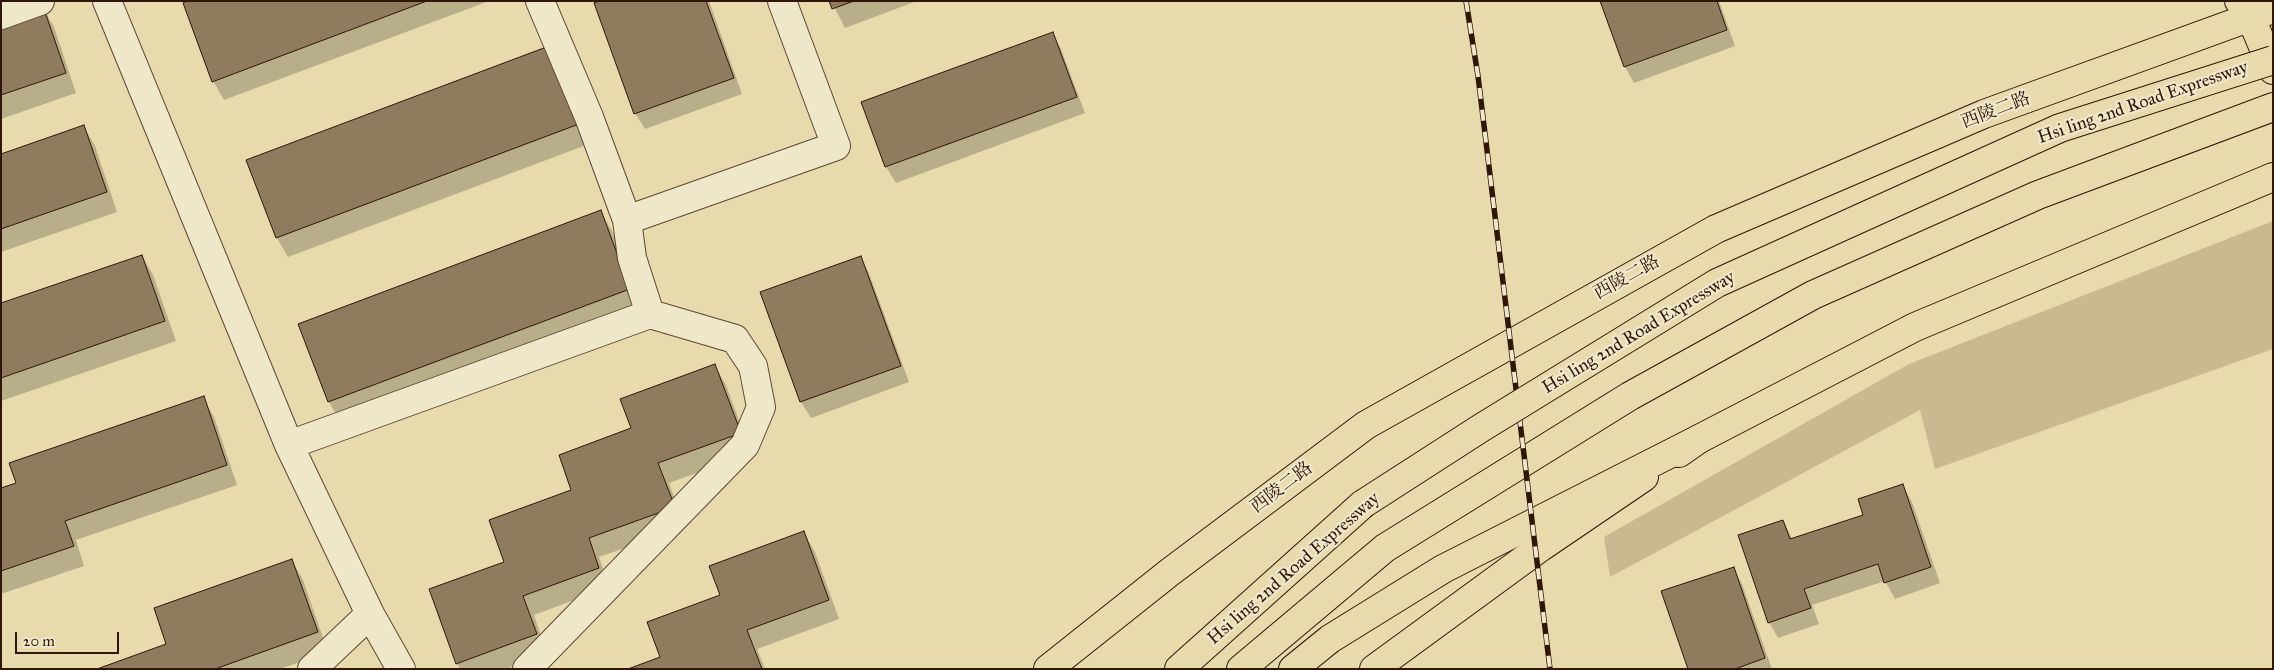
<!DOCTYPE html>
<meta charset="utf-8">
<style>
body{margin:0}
#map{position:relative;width:2274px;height:670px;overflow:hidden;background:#e7daac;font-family:"IM FELL Great Primer",serif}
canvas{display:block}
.frame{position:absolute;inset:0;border:2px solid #301509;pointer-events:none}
.scale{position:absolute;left:15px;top:632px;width:104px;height:22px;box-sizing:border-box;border:2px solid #301509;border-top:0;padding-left:6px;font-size:15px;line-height:18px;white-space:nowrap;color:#301509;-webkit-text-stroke:4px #efe7c9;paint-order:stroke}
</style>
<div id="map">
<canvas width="2274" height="670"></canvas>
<div class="frame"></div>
<div class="scale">20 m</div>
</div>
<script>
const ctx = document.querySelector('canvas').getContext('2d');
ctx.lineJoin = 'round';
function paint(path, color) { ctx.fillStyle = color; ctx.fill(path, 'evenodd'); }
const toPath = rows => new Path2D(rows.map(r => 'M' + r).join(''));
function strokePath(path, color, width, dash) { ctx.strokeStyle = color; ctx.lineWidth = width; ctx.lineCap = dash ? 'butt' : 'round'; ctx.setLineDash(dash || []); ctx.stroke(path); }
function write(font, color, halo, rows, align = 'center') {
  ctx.font = font + ' "IM FELL Great Primer","Noto Serif SC",serif'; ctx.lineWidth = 4.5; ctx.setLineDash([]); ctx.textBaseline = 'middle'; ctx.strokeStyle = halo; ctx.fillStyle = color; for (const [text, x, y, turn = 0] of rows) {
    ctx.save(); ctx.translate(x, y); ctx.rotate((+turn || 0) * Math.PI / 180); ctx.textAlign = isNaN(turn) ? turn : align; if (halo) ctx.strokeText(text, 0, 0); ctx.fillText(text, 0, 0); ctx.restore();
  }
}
const green = toPath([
 [2273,221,2273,349,1935,469,1920,410,1610,577,1604,537,1909,364]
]);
const shadow = toPath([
 [191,1,489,1,224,100,213,81],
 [603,1,709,1,742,94,645,129,635,113],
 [831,1,917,1,845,28],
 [1601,1,1719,1,1735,46,1634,83,1625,67],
 [43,8,54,27,76,93,1,119,1,22],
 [1052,33,1061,49,1085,113,896,183,886,167,863,103],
 [549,47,589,144,288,257,277,238,248,161],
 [84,127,95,146,117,212,1,252,1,155],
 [600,211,612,231,641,308,340,421,329,402,300,324],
 [142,256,153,275,176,341,1,401,1,304],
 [860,257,869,273,909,382,811,418,801,402,762,293],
 [715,366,726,385,751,453,669,483,685,527,599,557,609,587,534,615,547,654,506,669,460,669,457,663,505,562,633,429],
 [203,398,214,417,237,485,76,540,84,566,1,594,1,489,17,484],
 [1903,486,1912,502,1940,583,1895,599,1885,581,1812,605,1819,624,1778,638,1769,622,1783,521,1793,540,1865,515],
 [804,533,815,552,839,619,757,649,765,669,632,669,662,658,721,596],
 [292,561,303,580,328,652,280,669,101,669,168,645],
 [1733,568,1742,584,1772,669,1689,669]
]);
const building = toPath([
 [187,1,427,1,212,82,183,3,187,1],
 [599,1,706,1,734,78,634,114,594,3,599,1],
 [829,1,854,1,832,9,829,1],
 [1600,1,1717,1,1727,30,1624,67,1600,1],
 [43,6,66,73,1,95,1,21,43,6],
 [1053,32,1077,97,885,167,861,102,1053,32],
 [549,46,579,124,276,238,246,160,549,46],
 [84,125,107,192,1,229,1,154,84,125],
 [601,210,630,289,328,402,298,324,601,210],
 [142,255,165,321,1,378,1,303,142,255],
 [861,256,901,366,800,402,760,292,861,256],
 [715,364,741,433,658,463,675,507,589,538,599,568,523,596,537,634,456,664,429,589,504,562,489,520,571,490,559,455,631,428,620,399,715,364],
 [204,396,227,465,65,521,74,546,1,571,1,488,16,483,9,463,204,396],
 [1903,484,1931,567,1884,583,1878,564,1804,589,1811,608,1768,623,1738,535,1783,520,1790,539,1863,515,1858,499,1903,484],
 [804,531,829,600,747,630,762,669,628,669,660,657,647,622,720,595,709,566,804,531],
 [292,559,318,632,215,669,97,669,166,644,154,608,292,559],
 [1734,567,1765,658,1735,669,1688,669,1661,591,1734,567]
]);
const minor = toPath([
 [107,1,289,445,370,614,312,669],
 [540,1,589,117,627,220,836,146,782,1],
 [1,15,40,1],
 [289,445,650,314],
 [370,614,401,669],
 [527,669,745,445,761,407,753,366,735,339,650,314,632,258,627,220]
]);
const major = toPath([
 [2239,1,2251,18,2273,70],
 [1679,453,1699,439,1915,327,2273,177],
 [1048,669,1170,572,1366,425,1716,229,1984,114,2273,9],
 [1374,669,1541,547,1644,477]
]);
const highway = toPath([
 [1179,669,1363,504],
 [1241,669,1385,548,1630,396,1813,295,2038,195,2273,107],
 [1293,669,1330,639,1443,569,1699,439]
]);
const rail = toPath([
 [1466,1,1478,76,1550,669]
]);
const highwayBridge = toPath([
 [1363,504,1481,428,1717,283,2060,128,2273,60]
]);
const streetNames = [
 ["Hsi ling 2nd Road Expressway",2143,103,-19],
 ["西陵二路",1996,111,-21],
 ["西陵二路",1627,278,-29],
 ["Hsi ling 2nd Road Expressway",1639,333,-31],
 ["西陵二路",1282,488,-37],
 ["Hsi ling 2nd Road Expressway",1294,569,-41]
];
paint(green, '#c8b990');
paint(shadow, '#0003');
paint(building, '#8f7b5e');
strokePath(building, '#301509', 1);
strokePath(minor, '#5e4632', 30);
strokePath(major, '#301509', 30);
strokePath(highway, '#301509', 30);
strokePath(minor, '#efe7c9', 28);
strokePath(major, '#e7daac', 28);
strokePath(highway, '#e7daac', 28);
strokePath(rail, '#301509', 5.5);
strokePath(rail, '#efe7c9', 4, [11]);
strokePath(highwayBridge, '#301509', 30, []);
strokePath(highwayBridge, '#e7daac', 28);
write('18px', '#301509', '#efe7c9', streetNames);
</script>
